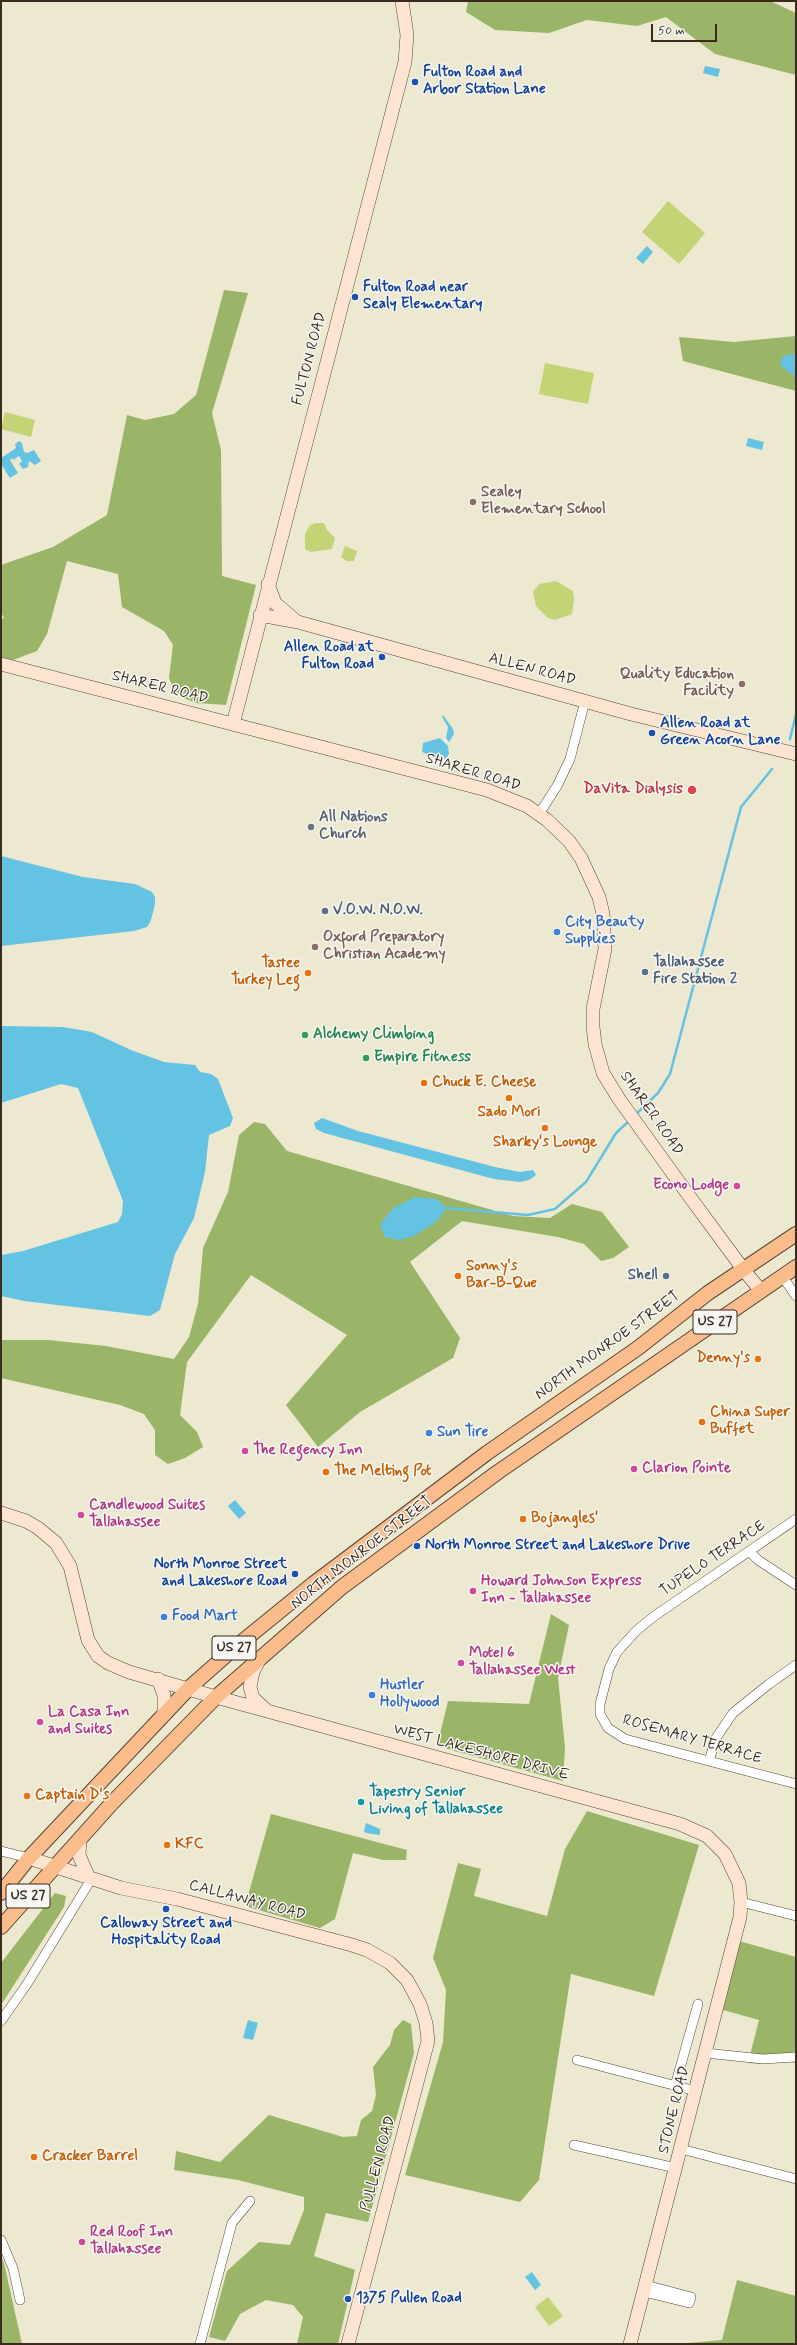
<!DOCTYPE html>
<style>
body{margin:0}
#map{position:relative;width:797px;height:2345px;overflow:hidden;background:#ede8d0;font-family:Mynerve,sans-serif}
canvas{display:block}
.frame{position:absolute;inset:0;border:2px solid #3b2a1e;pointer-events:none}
.scale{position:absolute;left:651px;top:24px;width:66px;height:18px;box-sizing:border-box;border:2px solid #3b2a1e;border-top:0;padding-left:5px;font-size:12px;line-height:14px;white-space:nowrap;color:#3b2a1e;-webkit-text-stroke:3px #f6f6f2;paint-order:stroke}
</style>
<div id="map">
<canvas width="797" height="2345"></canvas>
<div class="frame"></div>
<div class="scale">50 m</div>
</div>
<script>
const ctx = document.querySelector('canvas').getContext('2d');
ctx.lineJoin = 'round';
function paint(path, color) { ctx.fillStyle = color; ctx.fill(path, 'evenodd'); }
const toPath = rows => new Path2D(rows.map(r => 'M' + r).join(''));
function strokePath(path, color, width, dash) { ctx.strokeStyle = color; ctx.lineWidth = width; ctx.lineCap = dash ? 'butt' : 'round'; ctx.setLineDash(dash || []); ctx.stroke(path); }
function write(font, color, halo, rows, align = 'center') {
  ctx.font = font + ' Mynerve,sans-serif'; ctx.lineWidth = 3; ctx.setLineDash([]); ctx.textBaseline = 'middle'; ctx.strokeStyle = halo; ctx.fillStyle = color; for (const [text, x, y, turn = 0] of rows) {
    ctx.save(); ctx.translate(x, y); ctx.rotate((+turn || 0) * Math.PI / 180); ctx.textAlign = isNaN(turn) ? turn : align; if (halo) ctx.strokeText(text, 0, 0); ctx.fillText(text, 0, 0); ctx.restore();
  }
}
const green = toPath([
 [668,201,705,233,679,264,642,232],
 [545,363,594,373,588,404,539,394],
 [5,412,35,420,31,437,1,429],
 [316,523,324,523,327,530,335,538,332,549,311,552,305,549,305,534,310,525],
 [345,546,357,551,354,561,347,561,341,557],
 [556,581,573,591,574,600,572,614,555,620,548,618,536,606,533,592,539,584],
 [548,2297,563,2316,549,2326,535,2307]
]);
const forest = toPath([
 [468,1,770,1,796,13,796,75,715,54,666,17,637,26,587,20,549,33,495,30,466,12],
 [224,290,248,293,212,413,221,450,222,576,256,585,226,705,196,703,176,695,169,678,173,645,164,631,122,607,118,574,67,561,47,634,37,651,13,660,1,657,1,620,4,618,1,612,1,565,53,547,107,515,127,415,145,420,174,414,196,395],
 [796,336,796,391,683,361,679,337,734,342],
 [254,1122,265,1124,287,1151,513,1216,550,1218,572,1204,602,1212,629,1247,613,1258,601,1261,584,1244,558,1237,462,1221,410,1262,460,1338,453,1358,360,1412,318,1447,286,1405,347,1335,251,1275,187,1362,180,1415,197,1432,203,1447,185,1458,168,1464,155,1455,155,1430,144,1414,120,1405,1,1378,1,1340,48,1340,106,1346,174,1359,189,1337,198,1304,203,1248,228,1192,239,1135],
 [551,1614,569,1625,558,1678,565,1747,563,1781,437,1746,448,1701,529,1704],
 [587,1811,699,1845,654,1996,571,1974,539,2180,520,2202,405,2175,443,2042,446,1990,433,1958,458,1863,481,1869,474,1896,547,1916,565,1849],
 [271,1814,407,1850,406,1860,383,1860,353,1853,335,1919,320,1928,245,1906],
 [55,1893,66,1896,64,1907,1,2005,1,1963],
 [739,1941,796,1957,796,2063,783,2060,765,2064,748,2063,759,2020,723,2010],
 [403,2020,411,2024,414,2053,368,2222,326,2213,314,2256,355,2270,338,2344,297,2344,303,2317,293,2305,266,2300,240,2314,225,2341,209,2337,227,2271,259,2242,290,2245,304,2210,304,2197,238,2180,174,2170,176,2151,220,2162,269,2115,343,2137,357,2136,361,2120,372,2111,376,2095,373,2067,390,2045,394,2030],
 [1,2256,4,2263,22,2344,1,2344],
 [737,2280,796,2296,796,2344,677,2344,722,2340]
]);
const water = toPath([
 [705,66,720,69,718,77,703,73],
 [647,246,653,252,643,264,636,258],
 [796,354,796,377,780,365,783,356],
 [748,438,764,442,762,450,746,446],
 [19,441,22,443,24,452,27,453,34,450,41,461,35,465,29,461,28,467,23,469,19,464,22,461,19,456,13,460,12,458,10,460,18,473,10,478,1,464,1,458,16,448,15,444],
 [443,715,453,729,454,734,449,742,446,738,448,727,442,717],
 [440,738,448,746,449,754,446,758,443,759,422,752,423,743],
 [1,856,83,877,135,884,152,892,155,897,155,904,151,920,147,927,134,931,1,946],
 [1,1026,63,1027,92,1032,131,1050,164,1062,195,1065,200,1072,211,1074,218,1079,233,1118,230,1126,209,1135,205,1172,194,1218,175,1254,160,1310,150,1316,24,1301,1,1296,1,1255,23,1251,118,1222,122,1214,123,1201,78,1088,61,1084,1,1103],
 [322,1118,358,1131,495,1167,520,1172,533,1170,536,1175,529,1180,520,1182,494,1179,324,1133,316,1129,314,1123],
 [415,1197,437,1199,446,1208,437,1221,414,1236,399,1240,385,1237,380,1225,392,1209],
 [235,1500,246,1513,239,1519,228,1506],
 [366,1823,380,1829,380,1835,366,1833,364,1831],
 [248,2020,258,2023,253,2040,243,2038],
 [532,2272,541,2285,535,2290,525,2277]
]);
const stream = toPath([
 [790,739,796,714],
 [635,1115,658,1093,670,1074,741,807,772,769],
 [446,1208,528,1215,555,1209,586,1182,616,1133,630,1120]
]);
const street = toPath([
 [539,814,557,786,570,759,585,701],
 [782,1276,796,1296],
 [796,1519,653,1617,636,1631,617,1652,609,1669,600,1704,600,1714,608,1728,625,1739,796,1784],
 [749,1551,758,1560,796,1585],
 [709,1761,716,1738,733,1713,769,1684,796,1665],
 [1,1851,29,1858],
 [741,1902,796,1916],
 [1,2021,27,1984,92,1878],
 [705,2053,763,2059,796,2057],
 [577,2060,696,2091],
 [675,2086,698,2004],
 [574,2145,676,2168],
 [681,2149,796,2179],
 [1,2240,13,2268,20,2300],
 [644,2292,689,2303,691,2297,646,2285],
 [200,2344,232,2223,250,2201]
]);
const secondary = toPath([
 [268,584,275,603,296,621],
 [260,615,298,622,631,714,796,754],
 [1,664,487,790,527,806,547,820,569,841,581,858,599,897,603,914,605,949,593,1009,593,1027,595,1044,603,1073,619,1099,684,1189,743,1269,761,1291],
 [233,724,405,62,407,35,402,1],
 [1,1513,26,1521,38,1528,56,1543,70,1566,88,1640,98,1656,108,1663,129,1672,216,1697,680,1824,707,1836,725,1854,739,1883,741,1902,740,1917,630,2344],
 [259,1660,253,1672,250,1687,253,1698,265,1709],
 [158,1679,164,1695,164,1715],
 [80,1839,79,1855,88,1876],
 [29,1858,121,1888,177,1899,352,1945,367,1950,390,1963,407,1980,420,2004,426,2023,428,2041,348,2344]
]);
const primary = toPath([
 [1,1893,29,1858,189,1688,232,1650,313,1584,487,1453,638,1348,708,1293,796,1234],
 [1,1927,112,1803,216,1697,342,1587,498,1472,796,1267]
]);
const markers = [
 [415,82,4,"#1a4fb4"],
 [355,297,4,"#1a4fb4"],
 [473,502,4,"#8d6e63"],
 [382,657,4,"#1a4fb4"],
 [742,684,4,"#8d6e63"],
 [652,733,4,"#1a4fb4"],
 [692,790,5,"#e0444e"],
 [311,827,4,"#6b7280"],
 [325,911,4,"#5c6f8a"],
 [557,932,4,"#3f7fe0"],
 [315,947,4,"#8d6e63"],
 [645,972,4,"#5c6f8a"],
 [308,973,4,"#e8710a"],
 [305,1035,4,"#2e9e5b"],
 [366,1058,4,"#2e9e5b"],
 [424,1083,4,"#e8710a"],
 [509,1098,4,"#e8710a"],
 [545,1128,4,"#e8710a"],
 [737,1186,4,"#d1479c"],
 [458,1276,4,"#e8710a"],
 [666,1276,4,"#5c6f8a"],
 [758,1359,4,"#e8710a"],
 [702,1422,4,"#e8710a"],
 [429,1433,4,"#3f7fe0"],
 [245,1451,4,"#d1479c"],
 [634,1469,4,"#d1479c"],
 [326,1472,4,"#e8710a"],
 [81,1515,4,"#d1479c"],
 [523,1519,4,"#e8710a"],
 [417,1546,4,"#1a4fb4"],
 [295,1574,4,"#1a4fb4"],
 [473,1591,4,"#d1479c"],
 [164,1617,4,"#3f7fe0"],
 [461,1663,4,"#d1479c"],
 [372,1695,4,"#3f7fe0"],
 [40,1722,4,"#d1479c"],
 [27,1796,4,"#e8710a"],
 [361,1802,4,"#0f9aa8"],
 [167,1845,4,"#e8710a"],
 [166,1909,4,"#1a4fb4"],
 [34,2157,4,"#e8710a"],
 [82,2242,4,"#d1479c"],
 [348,2299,4,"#1a4fb4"]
];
const shields = [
 [715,1322,44],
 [234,1648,44],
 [28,1896,44]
];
const shieldNames = [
 ["US 27",715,1322],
 ["US 27",234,1648],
 ["US 27",28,1896]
];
const transitNames = [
 ["Fulton Road and",423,73],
 ["Arbor Station Lane",423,90],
 ["Fulton Road near",363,288],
 ["Sealy Elementary",363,305],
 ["Allen Road at",374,648,"right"],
 ["Fulton Road",374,665,"right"],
 ["Allen Road at",660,724],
 ["Green Acorn Lane",660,741],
 ["North Monroe Street and Lakeshore Drive",425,1546],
 ["North Monroe Street",287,1565,"right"],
 ["and Lakeshore Road",287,1582,"right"],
 ["Calloway Street and",166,1924,"center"],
 ["Hospitality Road",166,1941,"center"],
 ["1375 Pullen Road",356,2299]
];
const streetNames = [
 ["FULTON ROAD",310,359,-75],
 ["ALLEN ROAD",532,670,15],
 ["SHARER ROAD",160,688,14],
 ["SHARER ROAD",473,773,17],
 ["SHARER ROAD",651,1114,55],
 ["NORTH MONROE STREET",608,1346,-36],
 ["NORTH MONROE STREET",362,1553,-38],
 ["TUPELO TERRACE",713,1559,-34],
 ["ROSEMARY TERRACE",692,1740,16],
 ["WEST LAKESHORE DRIVE",481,1753,15],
 ["CALLAWAY ROAD",247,1901,15],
 ["STONE ROAD",675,2110,-76],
 ["PULLEN ROAD",379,2164,-75]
];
const educationNames = [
 ["Sealey",481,493],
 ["Elementary School",481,510],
 ["Quality Education",734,675,"right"],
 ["Facility",734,692,"right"],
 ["Oxford Preparatory",323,938],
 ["Christian Academy",323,955]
];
const healthNames = [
 ["DaVita Dialysis",683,790]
];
const worshipNames = [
 ["All Nations",319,818],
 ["Church",319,835]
];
const serviceNames = [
 ["V.O.W. N.O.W.",333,911],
 ["Tallahassee",653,963],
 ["Fire Station 2",653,980],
 ["Shell",658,1276,"right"]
];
const shopNames = [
 ["City Beauty",565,923],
 ["Supplies",565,940],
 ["Sun Tire",437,1433],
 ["Food Mart",172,1617],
 ["Hustler",380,1686],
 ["Hollywood",380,1703]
];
const foodNames = [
 ["Tastee",300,964,"right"],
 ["Turkey Leg",300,981,"right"],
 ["Chuck E. Cheese",432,1083],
 ["Sado Mori",509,1113,"center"],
 ["Sharky's Lounge",545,1143,"center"],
 ["Sonny's",466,1267],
 ["Bar-B-Que",466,1284],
 ["Denny's",750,1359,"right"],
 ["China Super",710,1413],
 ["Buffet",710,1430],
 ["The Melting Pot",334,1472],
 ["Bojangles'",531,1519],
 ["Captain D's",35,1796],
 ["KFC",175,1845],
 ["Cracker Barrel",42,2157]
];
const leisureNames = [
 ["Alchemy Climbing",313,1035],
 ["Empire Fitness",374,1058]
];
const hotelNames = [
 ["Econo Lodge",729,1186,"right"],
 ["The Regency Inn",253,1451],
 ["Clarion Pointe",642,1469],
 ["Candlewood Suites",89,1506],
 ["Tallahassee",89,1523],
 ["Howard Johnson Express",481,1582],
 ["Inn - Tallahassee",481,1599],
 ["Motel 6",469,1654],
 ["Tallahassee West",469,1671],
 ["La Casa Inn",48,1713],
 ["and Suites",48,1730],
 ["Red Roof Inn",90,2233],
 ["Tallahassee",90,2250]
];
const cultureNames = [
 ["Tapestry Senior",369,1793],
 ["Living of Tallahassee",369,1810]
];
paint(green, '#c3d376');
paint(forest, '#9ab567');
paint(water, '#64c2e3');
strokePath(stream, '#64c2e3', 2.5);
strokePath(street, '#564639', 10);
strokePath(secondary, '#564639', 14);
strokePath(primary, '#564639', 16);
strokePath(street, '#fff', 9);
strokePath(secondary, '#fde4d0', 13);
strokePath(primary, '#f9bc8a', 14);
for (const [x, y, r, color] of markers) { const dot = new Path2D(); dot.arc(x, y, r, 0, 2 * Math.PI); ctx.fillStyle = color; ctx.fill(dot); strokePath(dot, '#f6f6f2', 1.5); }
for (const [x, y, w] of shields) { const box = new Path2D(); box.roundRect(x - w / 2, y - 12, w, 24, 3); ctx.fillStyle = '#f6f6f2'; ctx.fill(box); strokePath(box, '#3b2a1e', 1); }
write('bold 14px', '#3b2a1e', null, shieldNames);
write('bold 15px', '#164399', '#f6f6f2', transitNames, 'left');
write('15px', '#3b2a1e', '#f6f6f2', streetNames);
write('bold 15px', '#785e54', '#f6f6f2', educationNames, 'left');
write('bold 15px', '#be3a42', '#f6f6f2', healthNames, 'right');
write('bold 15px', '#5b616d', '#f6f6f2', worshipNames, 'left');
write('bold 15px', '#4e5e75', '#f6f6f2', serviceNames, 'left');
write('bold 15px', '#366cbe', '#f6f6f2', shopNames, 'left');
write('bold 15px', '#c56008', '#f6f6f2', foodNames, 'left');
write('bold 15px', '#27864d', '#f6f6f2', leisureNames, 'left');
write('bold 15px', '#b23c85', '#f6f6f2', hotelNames, 'left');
write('bold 15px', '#0d838f', '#f6f6f2', cultureNames, 'left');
</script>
